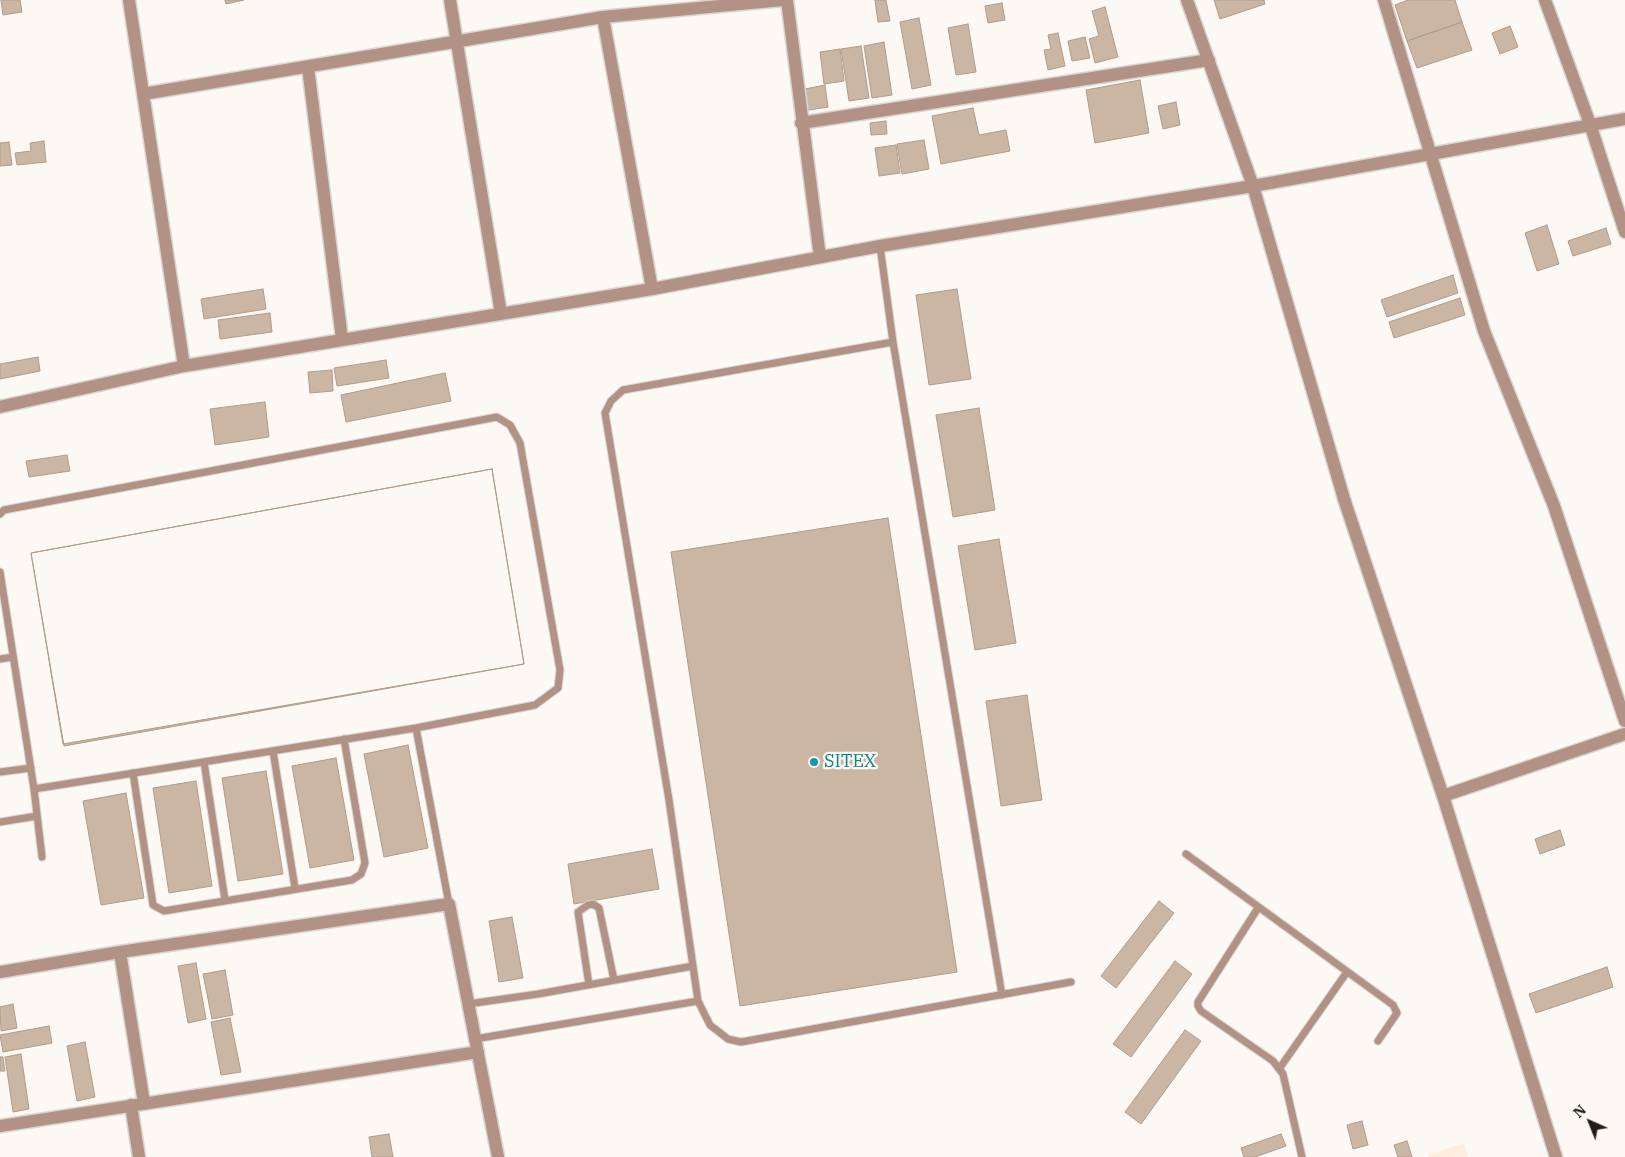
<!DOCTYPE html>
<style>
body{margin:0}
#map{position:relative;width:1625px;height:1157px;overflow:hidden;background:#fcf8f4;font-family:"IBM Plex Serif",serif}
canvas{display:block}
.north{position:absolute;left:1565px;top:1097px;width:50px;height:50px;-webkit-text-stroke:4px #fcf8f4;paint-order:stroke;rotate:316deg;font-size:14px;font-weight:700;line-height:20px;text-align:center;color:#241d16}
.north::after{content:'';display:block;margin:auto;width:18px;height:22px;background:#241d16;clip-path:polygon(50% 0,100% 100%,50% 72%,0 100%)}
</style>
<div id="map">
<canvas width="1625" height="1157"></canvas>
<div class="north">N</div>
</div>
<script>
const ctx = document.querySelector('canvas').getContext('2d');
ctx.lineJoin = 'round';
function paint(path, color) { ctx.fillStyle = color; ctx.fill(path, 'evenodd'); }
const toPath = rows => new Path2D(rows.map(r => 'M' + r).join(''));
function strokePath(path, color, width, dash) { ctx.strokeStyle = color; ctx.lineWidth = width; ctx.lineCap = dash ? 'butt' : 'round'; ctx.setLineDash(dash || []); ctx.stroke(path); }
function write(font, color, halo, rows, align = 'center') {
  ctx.font = font + ' "IBM Plex Serif",serif'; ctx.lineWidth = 4.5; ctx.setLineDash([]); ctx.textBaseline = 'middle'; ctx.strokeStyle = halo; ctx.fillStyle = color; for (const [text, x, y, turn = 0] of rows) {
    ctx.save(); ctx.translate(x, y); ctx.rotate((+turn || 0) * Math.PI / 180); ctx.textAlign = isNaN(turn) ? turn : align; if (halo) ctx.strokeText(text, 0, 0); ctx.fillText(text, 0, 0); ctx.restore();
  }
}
const built = toPath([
 [1464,1143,1468,1157,1428,1157,1428,1155]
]);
const building = toPath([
 [1,0,20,0,22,12,3,15,1,0],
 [225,0,244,0,226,4,225,0],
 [875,0,886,0,890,21,878,22,875,0],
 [1214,0,1264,0,1265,4,1220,19,1214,0],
 [1408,0,1455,0,1462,22,1407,41,1395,5,1408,0],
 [1002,3,1005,20,988,23,985,6,1002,3],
 [1105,7,1118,57,1095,63,1089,39,1099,36,1092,11,1105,7],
 [919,18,931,85,912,89,900,22,919,18],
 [1462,22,1472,50,1417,68,1407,41,1462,22],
 [968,24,976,72,956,75,948,28,968,24],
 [1510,26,1518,47,1500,54,1492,33,1510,26],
 [1058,33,1065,66,1048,70,1044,50,1051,49,1048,35,1058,33],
 [1085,37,1090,58,1072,61,1068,41,1085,37],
 [884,42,892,95,872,98,864,46,884,42],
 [861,46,869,98,849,101,841,49,861,46],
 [840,49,844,81,824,84,820,52,840,49],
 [1140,80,1149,133,1095,143,1086,90,1140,80],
 [825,85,828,107,803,111,800,90,825,85],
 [1176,102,1180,125,1163,129,1158,106,1176,102],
 [973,108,979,135,1006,130,1010,151,941,164,932,116,973,108],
 [886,121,887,134,871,135,870,123,886,121],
 [924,140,929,169,902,174,897,144,924,140],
 [44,141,46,162,17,165,15,153,31,151,30,143,44,141],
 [9,142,12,165,0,166,0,143,9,142],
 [896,145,900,173,879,176,875,148,896,145],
 [1547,225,1559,264,1537,271,1525,233,1547,225],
 [1606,228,1611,244,1573,256,1568,241,1606,228],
 [1453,275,1458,293,1387,317,1381,300,1453,275],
 [263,289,266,309,204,319,201,299,263,289],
 [957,289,971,379,929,385,916,295,957,289],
 [1460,298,1465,315,1394,338,1389,322,1460,298],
 [270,313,272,332,220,339,218,320,270,313],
 [38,357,40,371,0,379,0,364,38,357],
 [386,360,389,378,337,386,334,368,386,360],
 [332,370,333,391,310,393,308,372,332,370],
 [445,373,451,401,346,422,341,395,445,373],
 [265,402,269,437,215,445,210,409,265,402],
 [979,408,995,510,953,517,936,415,979,408],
 [67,455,70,471,29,477,26,461,67,455],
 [492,469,524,664,64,746,31,553,492,469],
 [492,469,524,664,63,744,31,553,492,469],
 [888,518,957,972,740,1006,671,552,888,518],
 [999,539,1016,643,975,650,958,546,999,539],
 [1027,695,1042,800,1001,806,986,701,1027,695],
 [408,745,428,848,384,857,364,754,408,745],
 [336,758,354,860,310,868,292,766,336,758],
 [266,771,283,874,238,881,222,778,266,771],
 [196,781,212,886,169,893,153,788,196,781],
 [126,793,144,898,101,905,83,801,126,793],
 [1560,830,1565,845,1540,854,1535,839,1560,830],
 [652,849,659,889,574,904,568,864,652,849],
 [1159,901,1174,913,1116,988,1101,976,1159,901],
 [512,917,523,978,499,982,489,921,512,917],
 [1175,961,1192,974,1131,1057,1113,1044,1175,961],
 [196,963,206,1019,188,1023,178,966,196,963],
 [1607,967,1613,987,1536,1013,1529,994,1607,967],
 [225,970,233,1015,212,1019,203,974,225,970],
 [13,1004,17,1028,1,1031,0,1007,13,1004],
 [230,1018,241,1072,221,1075,211,1022,230,1018],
 [49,1026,52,1043,3,1052,0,1035,49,1026],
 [1185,1030,1201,1041,1141,1124,1125,1112,1185,1030],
 [85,1042,95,1097,77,1101,67,1046,85,1042],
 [21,1054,29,1109,13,1112,5,1057,21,1054],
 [0,1057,3,1057,5,1071,0,1071,0,1057],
 [1362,1121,1368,1145,1353,1149,1347,1125,1362,1121],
 [389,1134,393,1157,372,1157,369,1137,389,1134],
 [1281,1134,1286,1146,1255,1157,1244,1157,1241,1148,1281,1134],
 [1407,1141,1412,1157,1398,1157,1394,1145,1407,1141]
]);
const lane = toPath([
 [880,246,893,342,1002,995],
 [893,342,623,390,611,401,605,413,669,800,698,1001,710,1025,728,1039,741,1042,1071,982],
 [0,514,4,510,497,417,510,425,520,443,560,670,558,688,535,705,416,728,34,789],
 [0,572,34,789,42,857],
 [0,659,13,657],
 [416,728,449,904],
 [273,751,295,888],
 [204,762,225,900],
 [0,772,31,768],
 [133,773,153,905,164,911,352,880,361,874,365,863,344,739],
 [0,822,37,816],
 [1186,854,1393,1005,1397,1013,1378,1041],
 [1258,908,1198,1002,1198,1006,1201,1011,1273,1061,1283,1074,1302,1157],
 [589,985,578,912,588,905,593,904,599,908,614,980],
 [468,1004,538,994,693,966],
 [475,1039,698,1001],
 [1279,1069,1347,972]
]);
const street = toPath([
 [129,0,184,366],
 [450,0,501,314],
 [787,0,820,257],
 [1187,0,1253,186,1344,499,1443,796,1556,1157],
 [1384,0,1484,331,1554,506,1625,721],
 [1545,0,1590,124,1625,232],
 [603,17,652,289],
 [308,67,342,339],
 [143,94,603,17,783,0],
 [801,123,1209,60],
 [0,407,184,366,652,289,880,246,1253,186,1625,119],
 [1443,796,1625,734],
 [120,952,144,1103],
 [0,972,120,952,449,904,498,1157],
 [131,1105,139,1157],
 [0,1126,478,1052]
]);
const markers = [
 [814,762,5,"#0f9aa8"]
];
const cultureNames = [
 ["SITEX",824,762]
];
paint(built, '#ffeedf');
paint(building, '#cab6a3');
strokePath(building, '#b09c8a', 1);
strokePath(lane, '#d9d5d0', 9);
strokePath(street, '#d9d5d0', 15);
strokePath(lane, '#b39286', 7);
strokePath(street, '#b39286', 12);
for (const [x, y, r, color] of markers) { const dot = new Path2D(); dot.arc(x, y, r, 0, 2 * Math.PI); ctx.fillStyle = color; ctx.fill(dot); strokePath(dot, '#fcf8f4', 2); }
write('18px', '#0d838f', '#fcf8f4', cultureNames, 'left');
</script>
